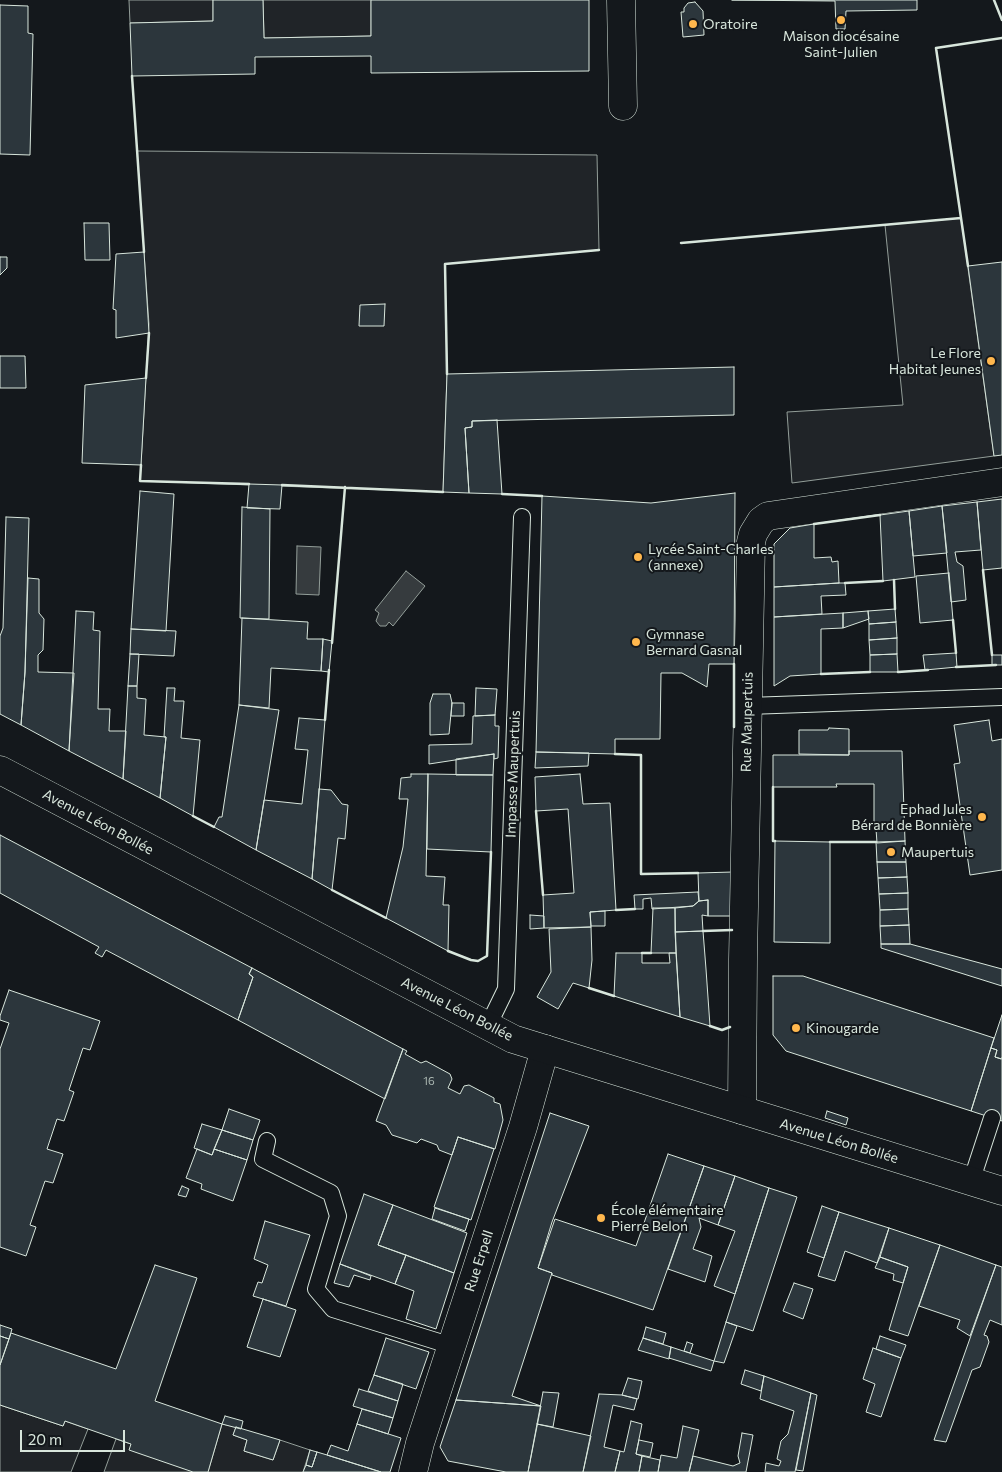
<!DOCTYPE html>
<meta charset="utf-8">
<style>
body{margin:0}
#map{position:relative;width:1002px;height:1472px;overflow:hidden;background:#14181c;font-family:Commissioner,sans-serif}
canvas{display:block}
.scale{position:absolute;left:20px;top:1430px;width:105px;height:22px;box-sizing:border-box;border:2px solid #d8e6dc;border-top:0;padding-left:6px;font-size:15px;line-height:18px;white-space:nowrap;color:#d8e6dc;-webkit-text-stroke:4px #14181c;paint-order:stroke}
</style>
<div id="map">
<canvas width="1002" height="1472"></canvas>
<div class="scale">20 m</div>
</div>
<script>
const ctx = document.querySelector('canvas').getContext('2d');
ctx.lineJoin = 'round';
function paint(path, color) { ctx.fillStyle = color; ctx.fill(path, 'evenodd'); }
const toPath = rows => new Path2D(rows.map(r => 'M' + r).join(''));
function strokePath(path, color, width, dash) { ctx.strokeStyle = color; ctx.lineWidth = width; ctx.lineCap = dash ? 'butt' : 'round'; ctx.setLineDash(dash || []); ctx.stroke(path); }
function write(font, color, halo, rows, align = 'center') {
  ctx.font = font + ' Commissioner,sans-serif'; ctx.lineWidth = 4; ctx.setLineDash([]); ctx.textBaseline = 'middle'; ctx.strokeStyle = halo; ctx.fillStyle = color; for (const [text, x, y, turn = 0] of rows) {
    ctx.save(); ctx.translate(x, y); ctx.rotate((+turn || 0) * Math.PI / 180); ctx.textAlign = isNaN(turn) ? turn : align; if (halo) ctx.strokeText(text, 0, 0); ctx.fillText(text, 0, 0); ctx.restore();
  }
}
const green = toPath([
 [129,0,213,0,213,21,130,23,129,0],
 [263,0,371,0,371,36,264,38,263,0],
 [137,151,597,155,599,250,445,264,447,374,443,492,140,481,149,324,137,151],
 [961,218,994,456,792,483,787,412,903,405,885,225,961,218],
 [0,1405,63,1426,65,1421,88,1429,71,1472,0,1472,0,1405],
 [222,1424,236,1427,233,1435,247,1440,244,1451,273,1460,280,1440,310,1450,303,1472,208,1472,222,1424],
 [116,1439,131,1444,193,1472,104,1472,116,1439]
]);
const water = toPath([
 [297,546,321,547,319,595,296,594,297,546],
 [406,571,425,586,393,626,389,622,386,626,380,626,376,621,379,613,375,610,406,571]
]);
const building = toPath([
 [213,0,263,0,264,38,371,36,371,0,589,0,589,71,371,73,371,56,255,57,255,74,132,76,130,23,213,21,213,0],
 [732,0,917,0,917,10,846,11,845,29,836,29,835,1,732,0],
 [695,2,703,11,704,35,683,37,681,12,684,12,684,8,688,3,695,2],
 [0,5,28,6,28,33,33,34,30,155,0,154,0,5],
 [84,223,109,223,110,260,85,260,84,223],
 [144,252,149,333,116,338,116,310,113,309,116,254,144,252],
 [0,257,7,257,7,268,0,275,0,257],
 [1002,262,1002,455,994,456,968,266,1002,262],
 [385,304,384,326,359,326,360,305,385,304],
 [0,356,25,356,26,388,0,388,0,356],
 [734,367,734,415,472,421,472,427,465,428,469,493,443,492,447,374,734,367],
 [146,378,141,465,82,463,85,385,146,378],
 [497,420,502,494,469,493,465,428,472,427,472,421,497,420],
 [249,484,282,485,280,509,247,508,249,484],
 [140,491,174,494,166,631,131,629,140,491],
 [735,493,734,664,709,664,707,687,682,673,661,673,660,739,615,739,615,754,536,752,542,496,651,503,735,493],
 [1002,499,1002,568,983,570,977,502,1002,499],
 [977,502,981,550,955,552,957,562,963,566,966,600,951,602,942,506,977,502],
 [942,506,947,553,913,556,909,511,942,506],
 [242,507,270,509,269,619,240,618,242,507],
 [909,511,915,577,883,581,880,515,909,511],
 [6,517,29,518,25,672,21,725,0,714,0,636,3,628,6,517],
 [814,524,814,558,831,557,832,562,838,561,839,583,774,587,774,544,790,528,814,524],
 [949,573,953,620,920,623,916,576,949,573],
 [28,578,39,579,39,613,44,619,43,650,38,655,38,672,74,673,69,751,21,725,25,672,28,578],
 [839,583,845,583,846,595,821,596,822,614,774,617,774,587,839,583],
 [895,609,896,622,869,624,868,611,895,609],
 [76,611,94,612,93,630,100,631,98,709,110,709,109,731,126,731,123,779,69,751,76,611],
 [868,611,869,619,843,628,843,613,868,611],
 [843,613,843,628,821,629,821,674,790,676,774,686,774,617,843,613],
 [242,618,308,622,307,639,323,639,321,671,271,668,269,708,239,705,242,618],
 [896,622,897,638,869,640,869,624,896,622],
 [131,629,176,631,174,656,130,654,131,629],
 [897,638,897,654,870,655,869,640,897,638],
 [323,639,332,641,329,672,321,671,323,639],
 [956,653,957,667,925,670,923,655,956,653],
 [130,654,139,654,137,686,128,686,130,654],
 [897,654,898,672,870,672,870,655,897,654],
 [992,655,1002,655,1002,665,992,665,992,655],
 [128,686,137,686,137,698,146,699,144,735,166,737,160,798,123,779,128,686],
 [167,688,175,688,174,701,184,701,181,738,200,740,193,816,160,798,166,737,164,737,167,688],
 [476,688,497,689,495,715,475,716,476,688],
 [433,694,450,694,452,703,449,734,430,735,430,703,433,694],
 [452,703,464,703,464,716,451,716,452,703],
 [239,705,279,710,256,850,214,827,219,817,222,817,239,705],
 [495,715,495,726,499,726,498,758,494,759,494,754,429,764,429,745,472,744,473,716,495,715],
 [299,718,325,720,312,879,256,850,264,800,302,804,308,750,295,749,299,718],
 [989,720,992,741,1002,739,1002,870,970,875,954,764,960,763,954,725,989,720],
 [829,728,849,729,849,755,799,754,799,730,828,730,829,728],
 [849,751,902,751,905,841,877,843,876,829,874,829,874,784,836,784,837,787,773,787,773,755,849,755,849,751],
 [536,752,589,753,588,766,535,768,536,752],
 [494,754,493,775,456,775,456,759,494,754],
 [411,774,428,774,426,876,445,877,443,905,449,905,448,951,386,918,403,847,408,799,399,799,401,778,411,777,411,774],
 [428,774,493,775,491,852,427,849,428,774],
 [580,774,583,804,610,803,616,910,590,912,591,927,544,928,543,895,574,893,568,809,536,811,535,777,580,774],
 [319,789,331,790,342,804,348,805,345,839,338,838,332,890,312,879,319,789],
 [0,835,252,968,249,974,253,977,238,1020,106,950,102,957,95,953,99,947,0,893,0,835],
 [775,841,830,842,830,943,774,942,775,841],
 [905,841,906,862,877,862,876,842,905,841],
 [877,862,906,862,907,877,878,878,877,862],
 [733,872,732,916,708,916,708,900,699,901,698,873,733,872],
 [907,877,908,893,879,894,878,878,907,877],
 [698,892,699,901,693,906,652,909,651,898,643,899,643,909,635,909,634,895,698,892],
 [908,893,908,909,880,910,879,894,908,893],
 [708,900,708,916,702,915,703,931,675,932,675,908,693,906,699,901,708,900],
 [653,908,675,908,676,953,651,953,653,908],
 [908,909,909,925,880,926,880,910,908,909],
 [605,911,605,926,591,926,590,912,605,911],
 [530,915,544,916,544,928,530,929,530,915],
 [909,925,910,944,881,944,880,926,909,925],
 [591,927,592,960,589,988,573,983,558,1009,537,997,551,972,549,929,591,927],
 [703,931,706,969,710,1026,680,1017,675,932,703,931],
 [881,944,910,944,1002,969,1002,986,881,948,881,944],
 [616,953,642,953,642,963,670,963,669,953,676,953,680,1017,614,996,616,953],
 [252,968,403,1049,385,1099,238,1020,253,977,249,974,252,968],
 [773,976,803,976,994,1038,971,1111,786,1051,773,1035,773,976],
 [9,990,100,1021,90,1050,83,1048,69,1090,74,1092,64,1121,57,1119,47,1149,63,1154,53,1183,45,1181,30,1225,36,1227,26,1256,0,1247,0,1049,9,1023,0,1020,0,1016,9,990],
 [1002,1015,1002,1057,1001,1059,995,1057,997,1050,991,1048,1002,1015],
 [991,1048,997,1050,995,1057,1002,1059,1002,1121,971,1111,991,1048],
 [403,1049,407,1051,405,1054,421,1063,426,1061,450,1074,452,1079,448,1088,460,1094,464,1086,469,1085,494,1098,494,1102,500,1104,503,1120,495,1149,458,1137,452,1155,439,1150,437,1145,421,1139,417,1143,392,1135,386,1125,376,1121,403,1049],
 [229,1109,260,1120,253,1140,222,1130,229,1109],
 [827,1111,848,1118,846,1125,825,1118,827,1111],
 [550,1113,589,1126,552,1222,538,1268,552,1273,512,1396,541,1406,456,1400,550,1113],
 [202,1124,222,1130,212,1155,194,1148,202,1124],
 [222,1130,253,1140,247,1160,214,1149,222,1130],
 [458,1137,494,1149,471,1220,434,1207,458,1137],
 [197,1149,212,1155,214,1149,247,1160,233,1201,201,1189,202,1184,186,1178,197,1149],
 [668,1154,704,1166,653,1310,552,1275,552,1273,538,1268,555,1219,636,1246,668,1154],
 [704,1166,735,1176,718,1225,699,1218,701,1227,693,1249,712,1256,705,1282,668,1269,704,1166],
 [735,1176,769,1188,735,1294,714,1286,735,1231,718,1225,735,1176],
 [182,1186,189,1189,186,1197,178,1195,182,1186],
 [769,1188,797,1197,753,1331,726,1322,769,1188],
 [364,1194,393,1205,378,1245,406,1255,395,1284,340,1264,364,1194],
 [393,1205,467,1233,454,1273,378,1245,393,1205],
 [822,1206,839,1212,824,1258,807,1252,822,1206],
 [435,1208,469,1219,465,1231,432,1219,435,1208],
 [839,1212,889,1228,877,1263,845,1251,835,1281,818,1276,839,1212],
 [265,1221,310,1235,286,1306,253,1296,258,1282,262,1283,268,1265,254,1259,265,1221],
 [889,1228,940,1245,908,1336,889,1330,908,1267,880,1257,889,1228],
 [940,1245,996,1265,970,1336,957,1328,960,1320,919,1306,940,1245],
 [406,1255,454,1273,436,1329,406,1319,414,1291,395,1284,406,1255],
 [880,1257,908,1267,903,1283,893,1280,894,1274,875,1268,880,1257],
 [340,1264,371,1276,370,1280,354,1275,349,1287,334,1283,340,1264],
 [155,1265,197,1278,155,1401,222,1424,208,1472,193,1472,129,1450,131,1444,65,1421,63,1426,0,1405,0,1365,11,1333,116,1369,155,1265],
 [996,1265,1002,1267,1002,1325,990,1320,984,1335,987,1336,989,1342,980,1367,972,1370,946,1442,934,1440,996,1265],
 [794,1283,813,1289,803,1319,783,1311,794,1283],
 [263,1299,296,1310,280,1357,247,1347,263,1299],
 [726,1322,737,1326,724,1363,714,1361,726,1322],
 [0,1325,12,1329,9,1339,0,1336,0,1325],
 [646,1327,666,1333,663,1344,643,1338,646,1327],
 [0,1336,9,1339,0,1365,0,1336],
 [880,1336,906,1345,901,1358,876,1349,880,1336],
 [386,1338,429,1352,416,1389,374,1375,386,1338],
 [643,1338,671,1347,669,1359,638,1350,643,1338],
 [687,1342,693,1344,690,1353,684,1351,687,1342],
 [671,1347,714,1361,711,1371,669,1358,671,1347],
 [873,1348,901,1358,881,1417,866,1412,875,1384,863,1379,873,1348],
 [745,1370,764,1376,761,1391,741,1384,745,1370],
 [374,1375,403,1384,398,1401,368,1391,374,1375],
 [764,1376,811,1393,795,1472,765,1472,766,1463,779,1466,781,1461,777,1459,781,1441,788,1434,794,1411,760,1399,764,1376],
 [628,1378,642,1381,638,1399,622,1395,628,1378],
 [359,1389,398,1401,393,1418,353,1406,359,1389],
 [543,1392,559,1393,553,1427,537,1424,543,1392],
 [811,1393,817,1395,803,1471,796,1470,811,1393],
 [599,1394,622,1395,637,1399,634,1410,613,1405,604,1447,620,1451,615,1472,583,1472,599,1394],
 [456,1400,541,1406,528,1472,506,1472,448,1461,440,1447,456,1400],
 [362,1409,393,1418,388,1434,357,1424,362,1409],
 [225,1416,243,1421,241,1429,222,1424,225,1416],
 [631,1421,642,1424,636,1454,642,1456,639,1472,615,1472,620,1451,624,1452,631,1421],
 [357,1424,401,1438,390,1472,381,1472,327,1455,331,1445,348,1451,357,1424],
 [537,1424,591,1436,583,1472,528,1472,537,1424],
 [683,1426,699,1430,689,1472,658,1472,661,1455,677,1458,683,1426],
 [236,1427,280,1440,273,1460,244,1451,247,1440,233,1435,236,1427],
 [742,1433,753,1435,746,1472,689,1472,693,1456,733,1466,740,1463,738,1456,742,1433],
 [639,1440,653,1443,650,1457,636,1454,639,1440],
 [310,1450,317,1452,312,1467,306,1465,310,1450],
 [317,1452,327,1455,381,1472,303,1472,306,1465,312,1467,317,1452],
 [642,1456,660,1460,658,1472,639,1472,642,1456]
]);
const lane = toPath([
 [748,706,1002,697],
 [488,1026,506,989,522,517],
 [267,1141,263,1159,331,1193,338,1216,316,1289,333,1309,452,1346],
 [971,1182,992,1118]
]);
const street = toPath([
 [621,0,623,106],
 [742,1110,743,959,751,542,753,534,761,521,768,516,1002,482],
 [413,1472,420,1443,523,1127,545,1049]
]);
const primary = toPath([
 [0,770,513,1039,1002,1191]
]);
const wall = toPath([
 [994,0,1002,20],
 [132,76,144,252],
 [961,218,968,266],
 [681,243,961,218,936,48,1002,38],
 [447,374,445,264,599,250],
 [146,378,149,333],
 [141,465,140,481,249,484],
 [282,485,443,492],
 [502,494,542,496],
 [814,524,880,515],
 [983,570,992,655],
 [894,580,895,609],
 [845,583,883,581],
 [953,620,956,653],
 [332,643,345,487],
 [956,667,996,665],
 [898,672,928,670],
 [821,674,870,672],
 [325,720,329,670],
 [734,727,734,664],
 [615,754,641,755,641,874,698,873],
 [773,787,773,841,775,841],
 [536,811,543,895],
 [193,816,214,827],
 [830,842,876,842],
 [332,890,386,918],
 [616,910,635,909],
 [703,931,732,930],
 [448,951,471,960,478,961,487,956,491,852],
 [642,953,651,953],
 [589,988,614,996],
 [710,1026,722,1030,730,1027]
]);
const markers = [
 [841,20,5,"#ffb74d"],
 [693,24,5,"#ffb74d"],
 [991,361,5,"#ffb74d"],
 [638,557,5,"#ffb74d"],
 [636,642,5,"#ffb74d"],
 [982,817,5,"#ffb74d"],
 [891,852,5,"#ffb74d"],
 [796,1028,5,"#ffb74d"],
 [601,1218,5,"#ffb74d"]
];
const numberNames = [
 ["16",429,1081]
];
const poiNames = [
 ["Oratoire",703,24],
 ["Maison diocésaine",841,36,"center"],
 ["Saint-Julien",841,52,"center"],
 ["Le Flore",981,353,"right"],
 ["Habitat Jeunes",981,369,"right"],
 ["Lycée Saint-Charles",648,549],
 ["(annexe)",648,565],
 ["Gymnase",646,634],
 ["Bernard Gasnal",646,650],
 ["Ephad Jules",972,809,"right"],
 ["Bérard de Bonnière",972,825,"right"],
 ["Maupertuis",901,852],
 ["Kinougarde",806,1028],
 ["École élémentaire",611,1210],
 ["Pierre Belon",611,1226]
];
const streetNames = [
 ["Rue Maupertuis",747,722,-89],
 ["Impasse Maupertuis",513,774,-88],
 ["Avenue Léon Bollée",98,822,28],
 ["Avenue Léon Bollée",457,1009,27],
 ["Avenue Léon Bollée",839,1141,17],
 ["Rue Erpell",479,1261,-72]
];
paint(green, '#202428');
strokePath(green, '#939e99', 1);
paint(water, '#363b3e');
strokePath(water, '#939e99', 1);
paint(building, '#2c363c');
strokePath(building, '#d8e6dc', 1);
strokePath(lane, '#d8e6dc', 18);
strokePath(street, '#d8e6dc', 29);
strokePath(primary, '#d8e6dc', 29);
strokePath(lane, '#14181c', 16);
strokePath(street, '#14181c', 28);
strokePath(primary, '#14181c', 28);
strokePath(wall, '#d8e6dc', 2.5);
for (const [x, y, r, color] of markers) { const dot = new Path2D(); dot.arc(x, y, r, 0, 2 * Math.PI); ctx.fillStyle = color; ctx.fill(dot); strokePath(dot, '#14181c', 2); }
write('11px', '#adbab4', null, numberNames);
write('14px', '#d8e6dc', '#14181c', poiNames, 'left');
write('14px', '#d8e6dc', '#14181c', streetNames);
</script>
